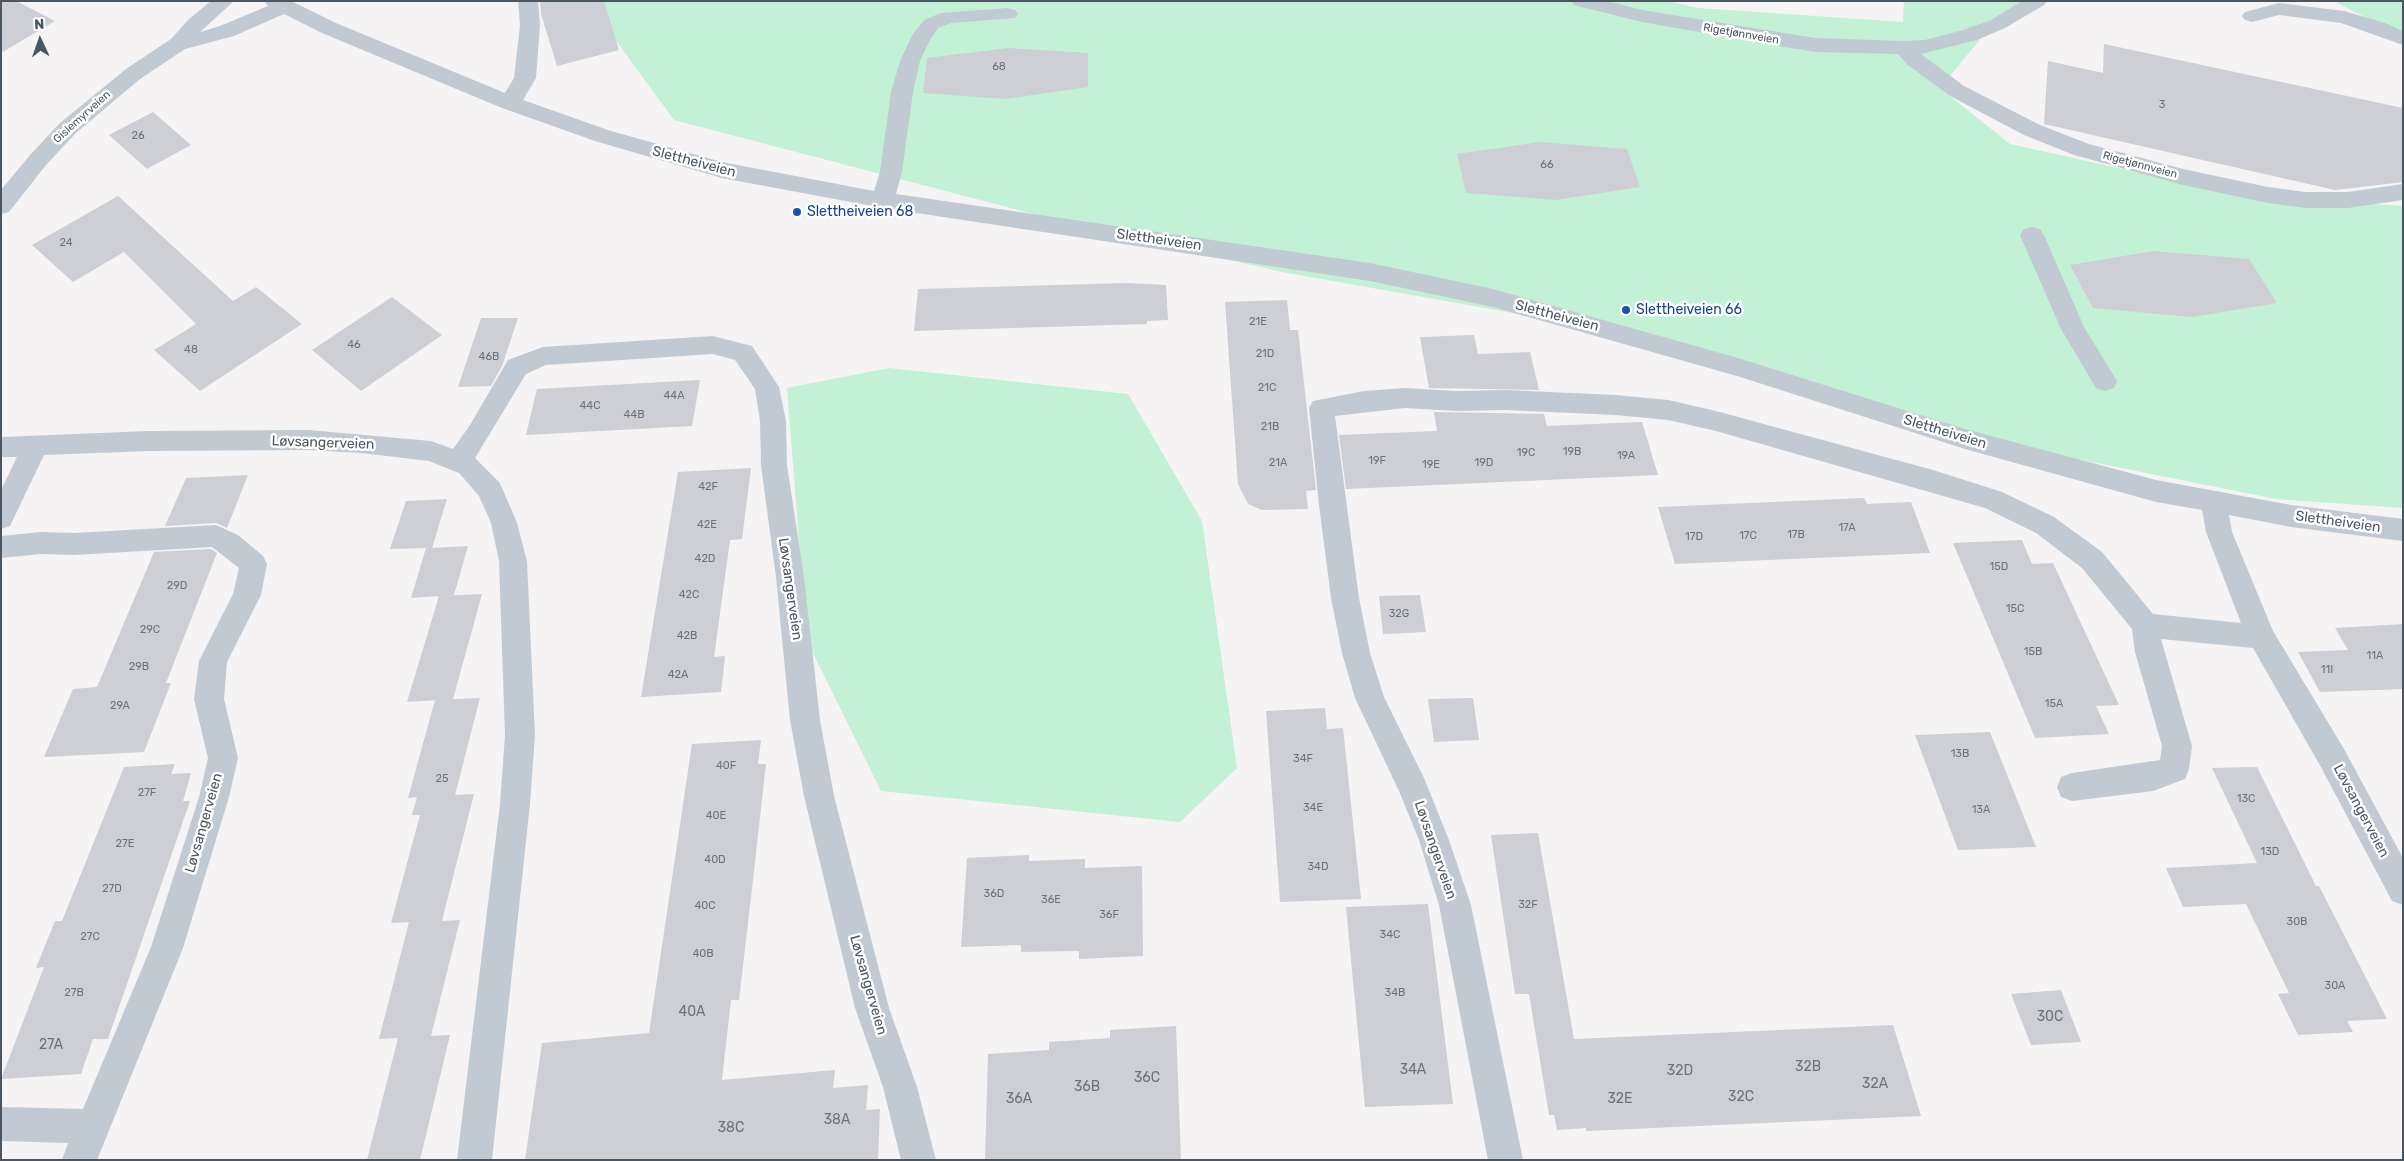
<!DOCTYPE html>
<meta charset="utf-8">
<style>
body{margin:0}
#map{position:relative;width:2404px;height:1161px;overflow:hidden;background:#f5f3f3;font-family:Rubik,sans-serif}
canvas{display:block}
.frame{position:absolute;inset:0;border:2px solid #4a5661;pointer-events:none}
.north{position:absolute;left:15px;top:15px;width:50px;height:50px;-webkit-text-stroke:4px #fff;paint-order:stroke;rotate:357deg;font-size:14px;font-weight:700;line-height:20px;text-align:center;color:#4a5661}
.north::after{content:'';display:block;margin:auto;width:18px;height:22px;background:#4a5661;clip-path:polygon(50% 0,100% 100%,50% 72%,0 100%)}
</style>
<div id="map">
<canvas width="2404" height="1161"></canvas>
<div class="frame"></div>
<div class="north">N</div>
</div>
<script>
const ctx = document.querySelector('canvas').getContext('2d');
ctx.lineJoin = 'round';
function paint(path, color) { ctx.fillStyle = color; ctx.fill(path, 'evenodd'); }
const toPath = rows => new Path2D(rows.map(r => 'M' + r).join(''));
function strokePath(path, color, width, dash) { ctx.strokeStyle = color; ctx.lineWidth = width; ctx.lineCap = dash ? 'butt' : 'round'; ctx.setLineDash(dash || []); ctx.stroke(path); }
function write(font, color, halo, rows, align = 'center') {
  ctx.font = font + ' Rubik,sans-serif'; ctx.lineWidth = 5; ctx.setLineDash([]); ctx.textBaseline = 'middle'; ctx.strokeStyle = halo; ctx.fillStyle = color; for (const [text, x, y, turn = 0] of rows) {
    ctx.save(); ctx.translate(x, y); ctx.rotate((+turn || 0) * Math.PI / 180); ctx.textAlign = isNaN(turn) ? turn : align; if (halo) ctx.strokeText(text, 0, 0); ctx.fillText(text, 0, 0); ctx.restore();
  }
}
const green = toPath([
 [587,1,1668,1,1698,8,1903,22,1904,1,2039,1,2001,14,1940,88,2010,144,2245,196,2403,206,2403,508,2276,499,2002,444,1753,372,1513,313,1282,272,1068,223,674,120],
 [2334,1,2403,1,2403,37],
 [889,368,1128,394,1202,521,1237,768,1180,822,881,791,811,649,803,590,787,388]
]);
const building = toPath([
 [1,1,16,1,55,21,1,53],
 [540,1,604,1,619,50,557,66,541,14],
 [2104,44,2403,108,2403,182,2335,190,2044,124,2048,61,2103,73],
 [1008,48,1088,53,1088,87,1006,99,923,93,927,58],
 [153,112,191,145,147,169,109,135],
 [1540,142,1627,149,1640,187,1556,200,1466,193,1457,154],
 [118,196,233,301,256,287,302,324,200,391,154,350,196,324,124,252,73,282,32,245],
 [2153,251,2249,259,2277,303,2192,317,2093,308,2070,265],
 [1126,283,1166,285,1168,320,1147,321,1147,324,914,331,918,289],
 [392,297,442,335,361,391,312,350],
 [1287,300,1290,330,1298,330,1316,490,1306,491,1308,509,1262,510,1248,504,1238,484,1225,302],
 [481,318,518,318,502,366,491,386,458,387],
 [1474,335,1478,354,1530,352,1539,390,1429,388,1420,337],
 [700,380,692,426,526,435,537,389],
 [1434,412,1544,414,1547,426,1642,422,1658,475,1346,489,1339,435,1437,431],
 [751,468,742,539,730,540,714,657,725,656,721,692,641,697,678,472],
 [248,475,227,528,216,523,165,526,186,478],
 [1864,498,1867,504,1911,502,1930,553,1675,564,1658,507],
 [447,499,432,548,468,546,454,595,411,598,426,548,390,549,406,501],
 [2022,540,2032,564,2053,563,2119,705,2096,706,2109,734,2035,738,1953,543],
 [211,549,217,553,166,683,171,683,144,752,44,757,73,689,97,687,154,552],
 [482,594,453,699,407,702,439,596],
 [1420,595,1426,632,1383,634,1379,596],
 [2403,624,2403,689,2320,692,2298,652,2348,650,2335,628],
 [480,698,455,795,474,794,442,921,460,920,431,1036,450,1035,420,1160,367,1160,398,1038,379,1039,409,922,391,923,420,815,412,815,417,797,408,798,435,700],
 [1473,698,1479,740,1434,742,1428,699],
 [1325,708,1327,729,1343,728,1361,899,1280,902,1266,711],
 [1990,732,2036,847,1958,850,1915,735],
 [761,740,758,764,766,764,751,897,739,1000,731,1000,722,1080,835,1070,833,1088,868,1085,866,1110,880,1109,878,1160,525,1160,542,1043,649,1033,692,744],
 [175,764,171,774,191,773,183,801,190,801,108,1039,93,1039,81,1074,1,1079,44,967,36,968,55,921,62,921,124,767],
 [2257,767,2316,886,2319,886,2387,1019,2347,1021,2353,1032,2298,1035,2278,994,2289,993,2246,904,2183,907,2166,868,2257,863,2212,768],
 [1538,833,1574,1039,1893,1025,1921,1116,1586,1131,1586,1128,1557,1130,1554,1115,1549,1115,1529,994,1515,994,1491,835],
 [1029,855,1029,861,1085,859,1085,868,1142,866,1143,956,1079,959,1079,951,1021,952,1021,945,961,947,967,858],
 [1428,904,1453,1104,1365,1107,1346,907],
 [2061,990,2081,1042,2031,1045,2011,994],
 [1176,1026,1181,1160,985,1160,988,1054,1049,1050,1049,1042,1110,1038,1110,1030]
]);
const minor = toPath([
 [211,1,234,1,200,32,220,26,268,6,264,1,291,1,336,23,505,93,514,78,520,25,518,1,538,1,540,25,536,78,523,100,611,131,722,162,874,191,880,172,891,92,900,61,913,34,924,20,941,13,1008,8,1015,10,1018,14,1015,18,951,23,938,28,930,40,920,61,913,92,902,172,896,194,1370,263,1493,289,1738,358,1965,429,2156,480,2291,505,2403,519,2403,541,2291,527,2229,515,2232,532,2273,631,2344,749,2403,858,2403,905,2392,901,2322,769,2253,648,2161,639,2192,746,2189,769,2185,779,2153,791,2072,801,2061,797,2057,787,2061,777,2072,773,2160,760,2162,746,2135,652,2132,629,2082,568,2036,533,1985,508,1716,431,1668,420,1615,415,1506,410,1456,411,1405,408,1335,416,1359,598,1370,653,1384,697,1424,778,1449,840,1471,905,1523,1160,1488,1160,1439,905,1419,840,1399,791,1355,698,1342,653,1331,598,1319,505,1309,408,1313,401,1364,391,1405,388,1456,391,1506,390,1615,395,1668,400,1716,411,1933,470,2002,492,2054,517,2102,552,2153,614,2241,623,2206,532,2202,510,2156,502,1965,449,1737,376,1493,307,1370,281,883,208,722,178,595,141,502,108,322,33,284,14,234,36,185,49,140,79,76,133,46,165,9,212,1,214,1,190,30,155,60,123,126,69,171,39,189,19,211,1],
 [1571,1,1607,1,1642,10,1815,38,1904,41,1925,40,1963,30,1991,20,2022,1,2047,1,2044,5,2005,28,1977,40,1921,54,1964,86,2040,125,2089,144,2183,169,2268,187,2305,192,2348,192,2403,184,2403,200,2348,208,2305,208,2268,203,2183,185,2074,155,2024,135,1950,96,1908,65,1898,54,1815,52,1773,45,1642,22,1574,5,1571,1],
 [2279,3,2344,11,2385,23,2403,31,2403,45,2341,23,2279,15,2252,22,2245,20,2242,16,2245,12,2279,3],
 [2032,227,2040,229,2044,235,2084,327,2117,381,2114,388,2105,391,2096,388,2061,329,2020,235,2024,229,2032,227],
 [713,336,752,346,779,387,786,421,787,465,804,577,820,720,834,796,889,1008,917,1087,936,1160,901,1160,883,1087,855,1008,804,796,790,720,776,577,761,465,760,421,755,389,735,360,713,354,546,365,526,374,475,458,499,482,503,490,517,523,527,561,535,735,530,804,492,1160,457,1160,500,804,505,735,499,561,491,523,479,496,459,473,429,461,361,453,309,450,148,451,44,455,10,526,1,529,1,490,17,457,1,457,1,437,148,431,309,430,431,441,453,449,470,425,508,360,543,347,713,336],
 [216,525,238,535,263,556,267,564,261,595,227,662,224,699,238,758,229,797,183,948,97,1160,62,1160,68,1143,1,1141,1,1107,83,1109,151,947,199,797,208,758,194,699,199,661,233,594,239,568,212,547,74,555,41,554,1,558,1,536,41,532,74,533,216,525]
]);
const markers = [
 [797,212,5,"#1a4fb4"],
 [1626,310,5,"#1a4fb4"]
];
const farStreetnames = [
 ["Rigetjønnveien",1741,34,10],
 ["Gislemyrveien",82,117,-42],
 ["Rigetjønnveien",2140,165,15]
];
const numberNames = [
 ["68",999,67],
 ["3",2162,105],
 ["26",138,136],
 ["66",1547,165],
 ["24",66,243],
 ["21E",1258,322],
 ["46",354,345],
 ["48",191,350],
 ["21D",1265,354],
 ["46B",489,357],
 ["21C",1267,388],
 ["44A",674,396],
 ["44C",590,406],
 ["44B",634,415],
 ["21B",1270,427],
 ["19B",1572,452],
 ["19C",1526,453],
 ["19A",1626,456],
 ["19F",1377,461],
 ["21A",1278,463],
 ["19D",1484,463],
 ["19E",1431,465],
 ["42F",708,487],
 ["42E",707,525],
 ["17A",1847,528],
 ["17B",1796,535],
 ["17C",1748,536],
 ["17D",1694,537],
 ["42D",705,559],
 ["15D",1999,567],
 ["29D",177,586],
 ["42C",689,595],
 ["15C",2015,609],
 ["32G",1399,614],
 ["29C",150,630],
 ["42B",687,636],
 ["15B",2033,652],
 ["11A",2375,656],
 ["29B",139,667],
 ["11I",2327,670],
 ["42A",678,675],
 ["15A",2054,704],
 ["29A",120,706],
 ["13B",1960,754],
 ["34F",1303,759],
 ["40F",726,766],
 ["25",442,779],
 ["27F",147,793],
 ["13C",2246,799],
 ["34E",1313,808],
 ["13A",1981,810],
 ["40E",716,816],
 ["27E",125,844],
 ["13D",2270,852],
 ["40D",715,860],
 ["34D",1318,867],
 ["27D",112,889],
 ["36D",994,894],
 ["36E",1051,900],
 ["32F",1528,905],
 ["40C",705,906],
 ["36F",1109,915],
 ["30B",2297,922],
 ["34C",1390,935],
 ["27C",90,937],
 ["40B",703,954],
 ["30A",2335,986],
 ["27B",74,993],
 ["34B",1395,993]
];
const streetNames = [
 ["Slettheiveien",694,162,15],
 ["Slettheiveien",1159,240,8],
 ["Slettheiveien",1557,316,15],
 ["Slettheiveien",1945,432,17],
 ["Løvsangerveien",323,443,2],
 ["Slettheiveien",2338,522,8],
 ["Løvsangerveien",790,589,82],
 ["Løvsangerveien",2361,811,62],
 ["Løvsangerveien",204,823,-74],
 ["Løvsangerveien",1435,850,71],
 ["Løvsangerveien",868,985,74]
];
const transitNames = [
 ["Slettheiveien 68",807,212],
 ["Slettheiveien 66",1636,310]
];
const nearNumbernames = [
 ["40A",692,1012],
 ["30C",2050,1017],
 ["27A",51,1045],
 ["32B",1808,1067],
 ["34A",1413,1070],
 ["32D",1680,1071],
 ["36C",1147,1078],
 ["32A",1875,1084],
 ["36B",1087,1087],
 ["32C",1741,1097],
 ["36A",1019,1099],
 ["32E",1620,1099],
 ["38A",837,1120],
 ["38C",731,1128]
];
paint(green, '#c3f1d5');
paint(building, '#cdcfd5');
paint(minor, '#c1cad2');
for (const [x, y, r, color] of markers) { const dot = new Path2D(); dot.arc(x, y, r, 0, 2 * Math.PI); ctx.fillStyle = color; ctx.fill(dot); strokePath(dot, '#fff', 2); }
write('11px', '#4a5661', '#fff', farStreetnames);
write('11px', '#6b747e', null, numberNames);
write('14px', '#4a5661', '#fff', streetNames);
write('14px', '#164399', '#fff', transitNames, 'left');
write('14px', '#6b747e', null, nearNumbernames);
</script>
